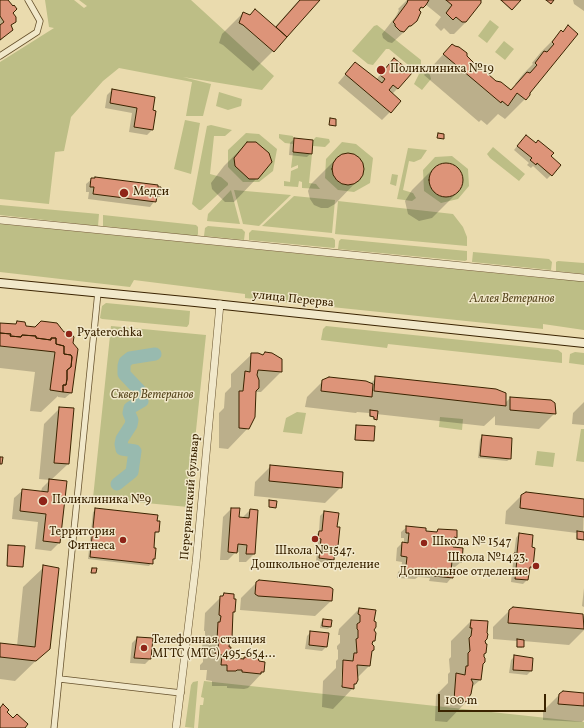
<!DOCTYPE html>
<meta charset="utf-8">
<style>
body{margin:0}
#map{position:relative;width:584px;height:728px;overflow:hidden;background:#eadbae;font-family:Vollkorn,serif}
canvas{display:block}
.scale{position:absolute;left:438px;top:694px;width:108px;height:18px;box-sizing:border-box;border:2px solid #3a2300;border-top:0;padding-left:5px;font-size:12px;line-height:14px;white-space:nowrap;color:#3a2300;-webkit-text-stroke:3px #f1e8ca;paint-order:stroke}
</style>
<div id="map">
<canvas width="584" height="728"></canvas>
<div class="scale">100 m</div>
</div>
<script>
const ctx = document.querySelector('canvas').getContext('2d');
ctx.lineJoin = 'round';
function paint(path, color) { ctx.fillStyle = color; ctx.fill(path, 'evenodd'); }
const toPath = rows => new Path2D(rows.map(r => 'M' + r).join(''));
function strokePath(path, color, width, dash) { ctx.strokeStyle = color; ctx.lineWidth = width; ctx.lineCap = dash ? 'butt' : 'round'; ctx.setLineDash(dash || []); ctx.stroke(path); }
function write(font, color, halo, rows, align = 'center') {
  ctx.font = font + ' Vollkorn,serif'; ctx.lineWidth = 3; ctx.setLineDash([]); ctx.textBaseline = 'middle'; ctx.strokeStyle = halo; ctx.fillStyle = color; for (const [text, x, y, turn = 0] of rows) {
    ctx.save(); ctx.translate(x, y); ctx.rotate((+turn || 0) * Math.PI / 180); ctx.textAlign = isNaN(turn) ? turn : align; if (halo) ctx.strokeText(text, 0, 0); ctx.fillText(text, 0, 0); ctx.restore();
  }
}
const green = toPath([
 [45,0,74,0,84,8,87,6,79,0,191,0,274,76,262,90,183,77,211,84,203,116,186,116,192,82,119,68,103,81,71,117,64,151,55,152,49,204,0,199,0,62,54,28,49,27],
 [490,20,499,27,487,43,478,36],
 [377,25,421,60,421,66,430,75,431,79,422,90,414,84,419,74,389,49,386,49,373,65,368,64,352,51,374,26],
 [504,41,514,49,505,60,495,52],
 [219,92,242,99,241,106,228,110,216,106],
 [185,120,200,123,191,174,174,169],
 [211,125,232,130,225,136,214,136,210,174,221,177,228,183,228,185,201,210,199,210,192,204,207,126],
 [246,133,259,134,277,149,273,171,259,182,243,182,228,167,228,150],
 [279,134,293,136,293,144,285,143,279,138],
 [316,137,329,139,330,142,325,147,313,146,313,140],
 [342,142,356,144,373,158,370,183,354,192,338,190,325,178,326,159],
 [493,147,525,174,519,181,490,158,487,154],
 [408,148,427,150,421,159,414,162,409,161,403,190,413,193,416,198,412,201,397,199],
 [293,152,312,154,309,183,316,184,320,189,302,188,302,182,299,181,298,187,284,186,284,181,290,182,291,171,298,168,298,165,291,168],
 [452,156,468,169,469,186,458,199,441,203,424,191,423,170,435,157],
 [392,174,398,175,396,186,390,184],
 [231,190,240,224,207,221,208,214],
 [234,190,291,195,259,226,243,224],
 [294,196,335,200,332,233,262,226],
 [338,201,453,214,463,227,467,237,467,246,335,234],
 [0,205,99,214,98,226,0,215],
 [103,215,196,225,198,227,198,234,197,236,103,226],
 [0,224,553,279,584,281,584,330,543,324,543,329,245,298,245,294,134,280,130,287,0,272],
 [208,226,242,229,245,232,244,240,204,236,205,228],
 [252,230,333,238,335,240,335,247,334,248,249,240,249,233],
 [341,239,467,251,467,260,465,261,338,249,339,241],
 [473,252,549,259,552,262,551,270,472,262],
 [558,261,584,263,584,274,556,271,556,262],
 [106,303,190,311,189,324,187,327,102,319,100,318,102,306],
 [111,326,206,335,188,507,93,498],
 [326,326,558,350,562,353,562,363,388,344,387,348,321,340,323,329],
 [575,352,584,353,584,365,569,363,570,354],
 [297,412,306,413,302,434,283,432,286,418],
 [440,417,463,419,462,430,439,427],
 [581,429,584,429,584,462,576,461],
 [537,451,555,453,553,467,535,465],
 [198,681,194,728,185,727,191,685,193,682],
 [204,681,584,722,584,728,198,728,200,705,203,705,204,698,201,697]
]);
const shadow = toPath([
 [0,0,8,0,15,21,11,26,12,29,0,41],
 [299,0,318,0,273,51,253,71,223,45,219,43,222,34,243,13,249,16,255,10,275,27],
 [407,0,480,0,466,22,454,34,450,34,444,28,441,31,435,25,441,17,425,4,419,11,414,23,392,43,388,42,383,38,382,34,396,16,399,10,398,9],
 [500,0,519,0,511,10],
 [573,0,584,0,584,11,574,4],
 [568,27,525,99,505,119,498,114,487,125,481,120,479,122,424,75,452,45,487,75,510,91,516,85,515,84,524,73,533,64,532,63,541,52,561,32,563,32],
 [355,63,376,80,386,67,398,88,392,94,390,112,382,120,338,83],
 [112,90,155,112,152,130,147,135,129,132,132,113,105,108,107,95],
 [294,139,311,153,307,157,289,155,290,143],
 [522,140,550,157,551,175,547,179,533,166,531,168,527,165,529,163,514,150],
 [247,143,257,178,234,202,225,202,212,189,211,183,224,166],
 [347,153,355,155,360,160,363,166,362,174,358,180,335,204,328,208,321,208,314,205,310,199,308,191,311,184,340,155],
 [449,163,460,170,463,183,456,194,432,218,419,221,408,214,405,201,412,190,436,166],
 [92,179,159,195,150,207,88,199,89,192,86,192,86,184],
 [18,322,25,326,36,328,57,324,71,393,65,398,58,397,58,396,41,412,30,411,35,372,0,368,0,324,15,325],
 [252,354,281,372,261,392,255,392,248,428,228,449,219,448,219,413,224,408,225,393,231,387,231,374],
 [376,378,505,403,510,398,555,413,539,429,495,425,495,416,484,426,376,414,375,420,373,420,373,417,369,417,369,413,357,412,356,413,305,407,307,397,323,381,370,384],
 [584,402,584,425,572,424,573,413],
 [60,408,73,409,68,464,51,480,59,543,51,551,35,549,38,522,12,519,14,498,23,490,41,492,42,488,50,480,39,479,44,424],
 [356,426,373,441,354,440],
 [483,436,510,459,507,461,478,458,480,439],
 [271,466,341,487,325,503,254,496,255,482],
 [522,495,584,500,583,539,576,540,577,533,505,524,506,511],
 [231,509,238,518,242,518,250,510,254,554,246,562,239,562,239,552,236,552,228,560,220,560,223,517],
 [96,510,156,521,158,532,154,534,153,549,154,559,149,566,88,559,93,512],
 [324,512,336,528,337,546,334,549,333,559,329,563,316,562,318,542,314,542,315,536,319,532,320,516],
 [407,527,424,532,435,533,438,530,456,537,452,540,452,548,461,562,455,567,450,566,450,571,452,577,447,583,429,581,430,578,418,577,415,579,397,578,398,572,401,569,402,562,396,561,397,548,402,543,404,543,404,538,401,538,401,532],
 [519,534,532,567,528,571,527,580,523,584,511,582,513,563,511,562,511,557,514,554,516,538],
 [44,567,49,648,15,681,0,679,0,644,17,646,23,587],
 [257,582,331,601,315,616,240,610,241,598],
 [584,588,584,607,582,606],
 [224,594,234,612,232,614,231,638,229,641,229,656,233,659,242,660,244,658,263,672,248,688,244,689,227,688,227,686,212,686,212,681,206,680,207,670,200,670,200,665,203,662,203,655,201,655,203,639,205,637,205,631,204,631,205,613],
 [359,609,373,621,374,641,372,642,373,650,371,652,369,666,357,678,353,688,333,709,322,707,323,681,336,668,336,661,338,659,338,650,337,649,337,646,340,643,340,635,338,635,339,629],
 [344,669,343,685,341,685,342,671],
 [510,610,583,615,584,616,584,630,569,645,523,641,522,648,516,647,517,641,493,639,493,627],
 [323,620,330,627,328,629,320,628,321,622],
 [471,621,484,641,480,680,471,688,467,701,447,722,435,721,436,695,448,683,448,674,450,672,449,659,451,657,451,641],
 [311,632,326,647,322,651,305,649,307,636],
 [137,638,150,659,145,664,130,663,132,643],
 [515,656,531,671,527,675,509,673,511,660],
 [584,694,584,720,582,722,543,720,543,711,559,695]
]);
const river = toPath([
 [117,484,132,472,135,451,122,449,121,444,122,439,131,425,132,420,129,413,130,408,142,401,140,391,124,374,124,366,125,362,130,358,155,354]
]);
const building = toPath([
 [0,0,8,0,13,6,14,5,17,9,13,13,16,17,16,22,11,25,13,30,0,40,0,25,4,22,0,16,0,0],
 [300,0,320,0,287,37,276,27,300,0],
 [408,0,429,0,426,5,423,8,421,7,419,10,421,12,417,21,411,26,409,26,404,32,400,31,395,26,395,24,393,22,407,3,408,0],
 [446,0,481,0,481,3,466,22,462,22,456,17,453,20,446,13,452,5,446,0],
 [501,0,521,0,512,10,501,0],
 [546,0,554,0,551,4,546,0],
 [255,9,287,37,274,52,243,25,239,23,243,12,250,15,255,9],
 [568,25,578,34,530,93,530,95,526,100,517,93,508,106,502,101,501,103,443,54,452,44,455,46,459,47,467,53,467,56,475,64,480,64,487,71,488,74,496,81,501,82,511,90,527,72,530,73,537,65,535,63,544,51,547,52,554,44,552,42,561,30,563,32,568,25],
 [394,58,412,73,398,89,393,85,389,90,401,101,391,113,345,74,355,62,382,83,385,79,380,75,394,58],
 [112,89,155,97,153,110,156,111,153,130,134,127,137,108,110,103,112,89],
 [330,118,336,119,336,126,329,125,330,118],
 [438,133,444,134,444,139,437,138,438,133],
 [526,135,536,143,538,140,554,153,551,156,561,165,552,176,537,163,536,165,530,160,532,158,517,146,526,135],
 [294,138,313,140,312,154,293,152,294,138],
 [247,142,256,142,269,153,272,162,258,179,249,179,235,166,234,158,247,142],
 '332 169a16 16 0 1 1 32 0a16 16 0 1 1-32 0Z',
 '429 180a17 17 0 1 1 34 0a17 17 0 1 1-34 0Z',
 [95,177,158,185,158,187,161,187,160,196,157,196,156,202,93,194,94,187,90,187,91,178,95,178,95,177],
 [17,321,25,322,26,326,35,327,41,321,57,323,64,332,70,332,74,337,73,343,78,349,72,393,63,392,63,385,66,385,67,379,67,370,71,367,72,357,71,355,64,354,64,346,56,344,56,338,51,338,51,340,36,338,36,336,22,335,21,337,10,336,11,334,0,333,0,323,16,324,17,321],
 [0,333,11,334,10,336,21,337,22,335,36,336,36,338,51,340,51,338,56,338,56,344,64,346,64,354,71,355,72,357,71,367,67,370,67,379,66,385,63,385,63,392,50,390,55,352,0,346,0,333],
 [265,352,272,353,282,359,282,372,258,370,257,375,259,380,259,388,256,391,255,417,249,429,239,428,239,391,243,391,245,371,250,372,251,353,258,353,263,355,265,352],
 [375,376,496,389,506,393,506,406,374,391,375,376],
 [329,377,366,381,373,384,372,397,321,391,322,380,329,377],
 [510,397,551,400,555,403,556,414,510,410,510,397],
 [59,407,74,408,69,464,54,463,59,407],
 [370,410,378,411,377,420,374,419,374,417,370,416,370,410],
 [356,425,375,426,374,441,355,440,356,425],
 [482,435,512,438,511,459,480,456,482,435],
 [0,457,3,457,2,464,0,464,0,457],
 [270,465,343,472,342,488,269,481,270,465],
 [49,479,67,481,60,543,43,541,46,514,20,511,22,489,48,492,49,479],
 [526,492,584,499,584,517,520,508,521,495,526,492],
 [269,500,277,501,276,508,269,507,269,500],
 [95,508,158,515,157,521,160,521,159,532,155,532,154,548,156,548,155,559,153,559,153,564,90,557,95,508],
 [231,508,240,508,239,517,249,518,250,509,258,510,255,554,246,554,247,545,238,544,237,553,228,552,231,508],
 [324,511,339,513,337,527,340,527,338,546,335,546,334,560,319,558,321,539,318,538,319,531,322,531,324,511],
 [406,526,426,528,426,531,437,532,438,529,457,530,457,538,454,537,453,547,463,548,462,562,452,561,451,571,454,571,453,578,434,576,435,573,422,572,421,574,402,573,403,566,406,566,407,557,401,556,402,542,408,543,409,533,406,533,406,526],
 [577,531,584,532,584,540,577,539,577,531],
 [519,533,533,535,532,547,535,548,533,567,530,567,528,580,515,579,517,559,514,559,514,553,517,553,519,533],
 [8,545,25,546,23,567,7,566,8,545],
 [43,565,59,568,50,649,36,661,0,657,0,643,35,647,43,565],
 [92,568,97,568,96,573,91,573,92,568],
 [259,580,330,587,333,589,332,601,258,596,255,594,256,582,259,580],
 [224,593,234,594,234,599,236,599,235,612,233,612,232,638,230,638,229,647,231,647,230,655,234,655,234,658,244,659,244,657,258,658,259,661,265,662,264,672,261,672,261,674,242,672,242,670,237,670,236,671,227,671,227,665,221,665,222,655,215,654,216,648,218,648,219,640,217,640,218,622,220,622,221,616,219,615,220,596,223,596,224,593],
 [513,607,583,614,584,629,508,623,509,610,513,607],
 [359,608,376,610,374,621,376,622,376,627,374,630,376,633,375,641,373,641,372,644,374,646,374,650,372,651,370,666,357,665,358,680,356,684,354,684,354,689,342,687,343,660,353,661,354,653,357,653,356,639,358,638,358,630,357,629,357,624,360,622,360,615,358,614,359,608],
 [323,619,332,620,331,627,322,626,323,619],
 [471,620,488,621,487,633,488,634,487,639,485,641,486,644,487,644,486,653,484,654,484,657,485,658,485,662,483,664,481,680,471,679,473,683,471,694,469,697,468,702,454,700,456,673,465,675,466,666,468,666,468,653,470,651,469,638,471,636,472,628,470,628,471,620],
 [310,631,329,633,327,647,309,645,310,631],
 [137,637,153,638,151,659,134,658,137,637],
 [517,639,524,640,524,647,517,647,517,639],
 [514,655,533,658,532,671,513,670,514,655],
 [563,691,584,693,584,706,558,704,559,694,563,691],
 [3,704,9,710,7,712,13,718,17,714,28,724,25,728,0,728,0,708,3,704]
]);
const minor = toPath([
 [0,56,37,32,40,21,28,0],
 [60,679,181,693],
 [54,728,98,292]
]);
const tertiary = toPath([
 [0,220,584,278],
 [176,728,196,563,220,304]
]);
const secondary = toPath([
 [0,283,195,302,584,343]
]);
const markers = [
 [381,70,5,"#8f2418"],
 [124,193,5,"#8f2418"],
 [69,334,4,"#8f2418"],
 [43,501,5,"#8f2418"],
 [315,539,4,"#8f2418"],
 [123,540,4,"#8f2418"],
 [424,543,4,"#8f2418"],
 [536,566,4,"#8f2418"],
 [144,648,4,"#8f2418"]
];
const poiNames = [
 ["Поликлиника №19",390,70],
 ["Медси",133,193],
 ["Pyaterochka",77,334],
 ["Поликлиника №9",52,501],
 ["Территория",115,533,"right"],
 ["Фитнеса",115,547,"right"],
 ["Школа № 1547",432,543],
 ["Школа №1547.",315,552,"center"],
 ["Дошкольное отделение",315,566,"center"],
 ["Школа №1423.",528,559,"right"],
 ["Дошкольное отделение",528,573,"right"],
 ["Телефонная станция",152,641],
 ["МГТС (МТС) 495-654...",152,655]
];
const streetNames = [
 ["улица Перерва",293,300,6],
 ["Перервинский бульвар",191,497,-85]
];
const parkNames = [
 ["Аллея Ветеранов",512,300],
 ["Сквер Ветеранов",152,396]
];
paint(green, '#bdbe86');
paint(shadow, '#0003');
strokePath(river, '#98baaf', 13);
paint(building, '#dd9479');
strokePath(building, '#3a2300', 1);
strokePath(minor, '#66512c', 7);
strokePath(tertiary, '#66512c', 8);
strokePath(secondary, '#3a2300', 10);
strokePath(minor, '#f1e8ca', 5.5);
strokePath(tertiary, '#f1e8ca', 7);
strokePath(secondary, '#f1e8ca', 8);
for (const [x, y, r, color] of markers) { const dot = new Path2D(); dot.arc(x, y, r, 0, 2 * Math.PI); ctx.fillStyle = color; ctx.fill(dot); strokePath(dot, '#f1e8ca', 1.5); }
write('12px', '#3a2300', '#f1e8ca', poiNames, 'left');
write('12px', '#3a2300', '#f1e8ca', streetNames);
write('italic 12px', '#5b4a22', '#f1e8ca', parkNames);
</script>
